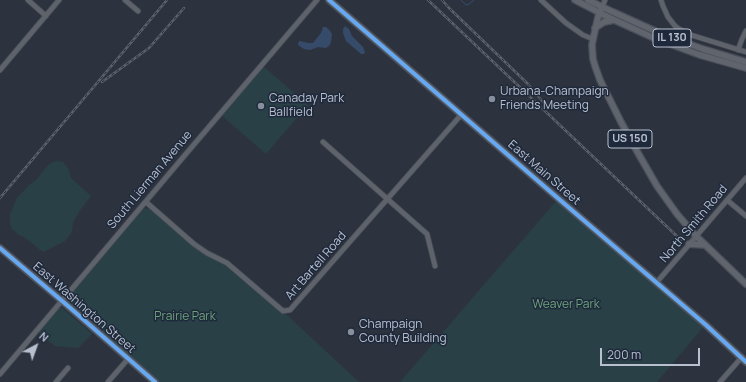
<!DOCTYPE html>
<style>
body{margin:0}
#map{position:relative;width:746px;height:382px;overflow:hidden;background:#2d333e;font-family:Manrope,sans-serif}
canvas{display:block}
.north{position:absolute;left:16px;top:326px;width:40px;height:40px;-webkit-text-stroke:3px #1e293b;paint-order:stroke;rotate:41deg;font-size:11px;font-weight:700;line-height:16px;text-align:center;color:#b8c0cf}
.north::after{content:'';display:block;margin:auto;width:14px;height:18px;background:#b8c0cf;clip-path:polygon(50% 0,100% 100%,50% 72%,0 100%)}
.scale{position:absolute;left:600px;top:348px;width:100px;height:18px;box-sizing:border-box;border:2px solid #b8c0cf;border-top:0;padding-left:5px;font-size:12px;line-height:14px;white-space:nowrap;color:#b8c0cf;-webkit-text-stroke:3px #1e293b;paint-order:stroke}
</style>
<div id="map">
<canvas width="746" height="382"></canvas>
<div class="north">N</div>
<div class="scale">200 m</div>
</div>
<script>
const ctx = document.querySelector('canvas').getContext('2d');
ctx.lineJoin = 'round';
function paint(path, color) { ctx.fillStyle = color; ctx.fill(path, 'evenodd'); }
const toPath = rows => new Path2D(rows.map(r => 'M' + r).join(''));
function strokePath(path, color, width, dash) { ctx.strokeStyle = color; ctx.lineWidth = width; ctx.lineCap = dash ? 'butt' : 'round'; ctx.setLineDash(dash || []); ctx.stroke(path); }
function write(font, color, halo, rows, align = 'center') {
  ctx.font = font + ' Manrope,sans-serif'; ctx.lineWidth = 3; ctx.setLineDash([]); ctx.textBaseline = 'middle'; ctx.strokeStyle = halo; ctx.fillStyle = color; for (const [text, x, y, turn = 0] of rows) {
    ctx.save(); ctx.translate(x, y); ctx.rotate((+turn || 0) * Math.PI / 180); ctx.textAlign = isNaN(turn) ? turn : align; if (halo) ctx.strokeText(text, 0, 0); ctx.fillText(text, 0, 0); ctx.restore();
  }
}
const green = toPath([
 [263,66,308,105,266,154,221,115],
 [56,161,63,162,68,168,71,178,91,196,81,209,73,222,72,232,65,241,43,252,24,237,19,235,12,229,10,224,10,214,17,198,29,185,35,181,49,164],
 [558,199,705,325,657,382,400,382],
 [145,208,150,209,157,215,197,249,207,256,218,261,227,267,288,316,359,382,159,382,68,302,67,298,142,210],
 [58,308,62,308,92,334,78,348,55,346,38,332]
]);
const water = toPath([
 [345,26,349,29,352,36,363,47,365,52,364,54,361,54,346,41,343,33,343,29],
 [323,27,326,27,330,31,332,34,331,42,329,46,326,48,318,47,310,50,304,49,298,45,299,41,300,41,308,43,313,43,321,33]
]);
const stream = toPath([
 [461,0,466,5,469,4,474,0]
]);
const minor = toPath([
 [28,0,46,16],
 [125,0,138,11],
 [541,0,566,23,583,35,593,39],
 [661,0,663,6,668,17,675,26,679,29,691,35,746,52],
 [602,7,605,0],
 [738,50,742,39,746,31],
 [0,70,59,0],
 [323,142,427,234,435,266],
 [727,200,746,216],
 [146,202,194,244,207,253,227,263,283,311,290,310,461,115],
 [657,282,746,178],
 [0,374,185,155,317,0],
 [56,382,68,368],
 [108,382,128,359],
 [720,382,742,357]
]);
const major = toPath([
 [329,0,560,200,706,325,746,362],
 [575,0,608,17,654,38,700,55,746,68],
 [588,0,613,12,666,36,703,49,746,62],
 [602,7,598,17,594,35,592,45,593,59,595,66,600,80,621,122,638,153,657,186,677,214,696,236,746,284],
 [595,28,604,22,614,20],
 [689,244,705,245],
 [0,248,68,306,155,382]
]);
const rail = toPath([
 [428,0,681,240],
 [442,0,449,8,528,84,548,108],
 [102,82,149,48,184,8],
 [0,198,167,0]
]);
const cycleway = toPath([
 [329,0,560,200,706,325,746,362],
 [0,248,68,306,155,382]
]);
const markers = [
 [492,99,4,"#878f9c"],
 [261,106,4,"#878f9c"],
 [351,332,4,"#878f9c"]
];
const shields = [
 [672,38,38],
 [630,139,44]
];
const shieldNames = [
 ["IL 130",672,38],
 ["US 150",630,139]
];
const poiNames = [
 ["Urbana-Champaign",500,92],
 ["Friends Meeting",500,106],
 ["Canaday Park",269,99],
 ["Ballfield",269,113],
 ["Champaign",359,325],
 ["County Building",359,339]
];
const streetNames = [
 ["East Main Street",544,173,41],
 ["South Lierman Avenue",150,180,-50],
 ["North Smith Road",694,224,-50],
 ["Art Bartell Road",316,266,-49],
 ["East Washington Street",84,308,41]
];
const parkNames = [
 ["Weaver Park",566,305],
 ["Prairie Park",185,317]
];
paint(green, '#284046');
paint(water, '#364a6a');
strokePath(stream, '#364a6a', 1);
strokePath(minor, '#4a4e56', 6);
strokePath(major, '#4b505b', 8);
strokePath(minor, '#5e626b', 4.5);
strokePath(major, '#60656d', 5.5);
strokePath(rail, '#5c616a', 2.5);
strokePath(rail, '#1e293b', 1, [3]);
strokePath(cycleway, '#66a8f1', 4);
for (const [x, y, r, color] of markers) { const dot = new Path2D(); dot.arc(x, y, r, 0, 2 * Math.PI); ctx.fillStyle = color; ctx.fill(dot); strokePath(dot, '#1e293b', 1.5); }
for (const [x, y, w] of shields) { const box = new Path2D(); box.roundRect(x - w / 2, y - 9, w, 18, 3); ctx.fillStyle = '#1e293b'; ctx.fill(box); strokePath(box, '#b8c0cf', 1); }
write('bold 11px', '#b8c0cf', null, shieldNames);
write('12px', '#b8c0cf', '#1e293b', poiNames, 'left');
write('12px', '#b8c0cf', '#1e293b', streetNames);
write('12px', '#6da27b', '#1e293b', parkNames);
</script>
